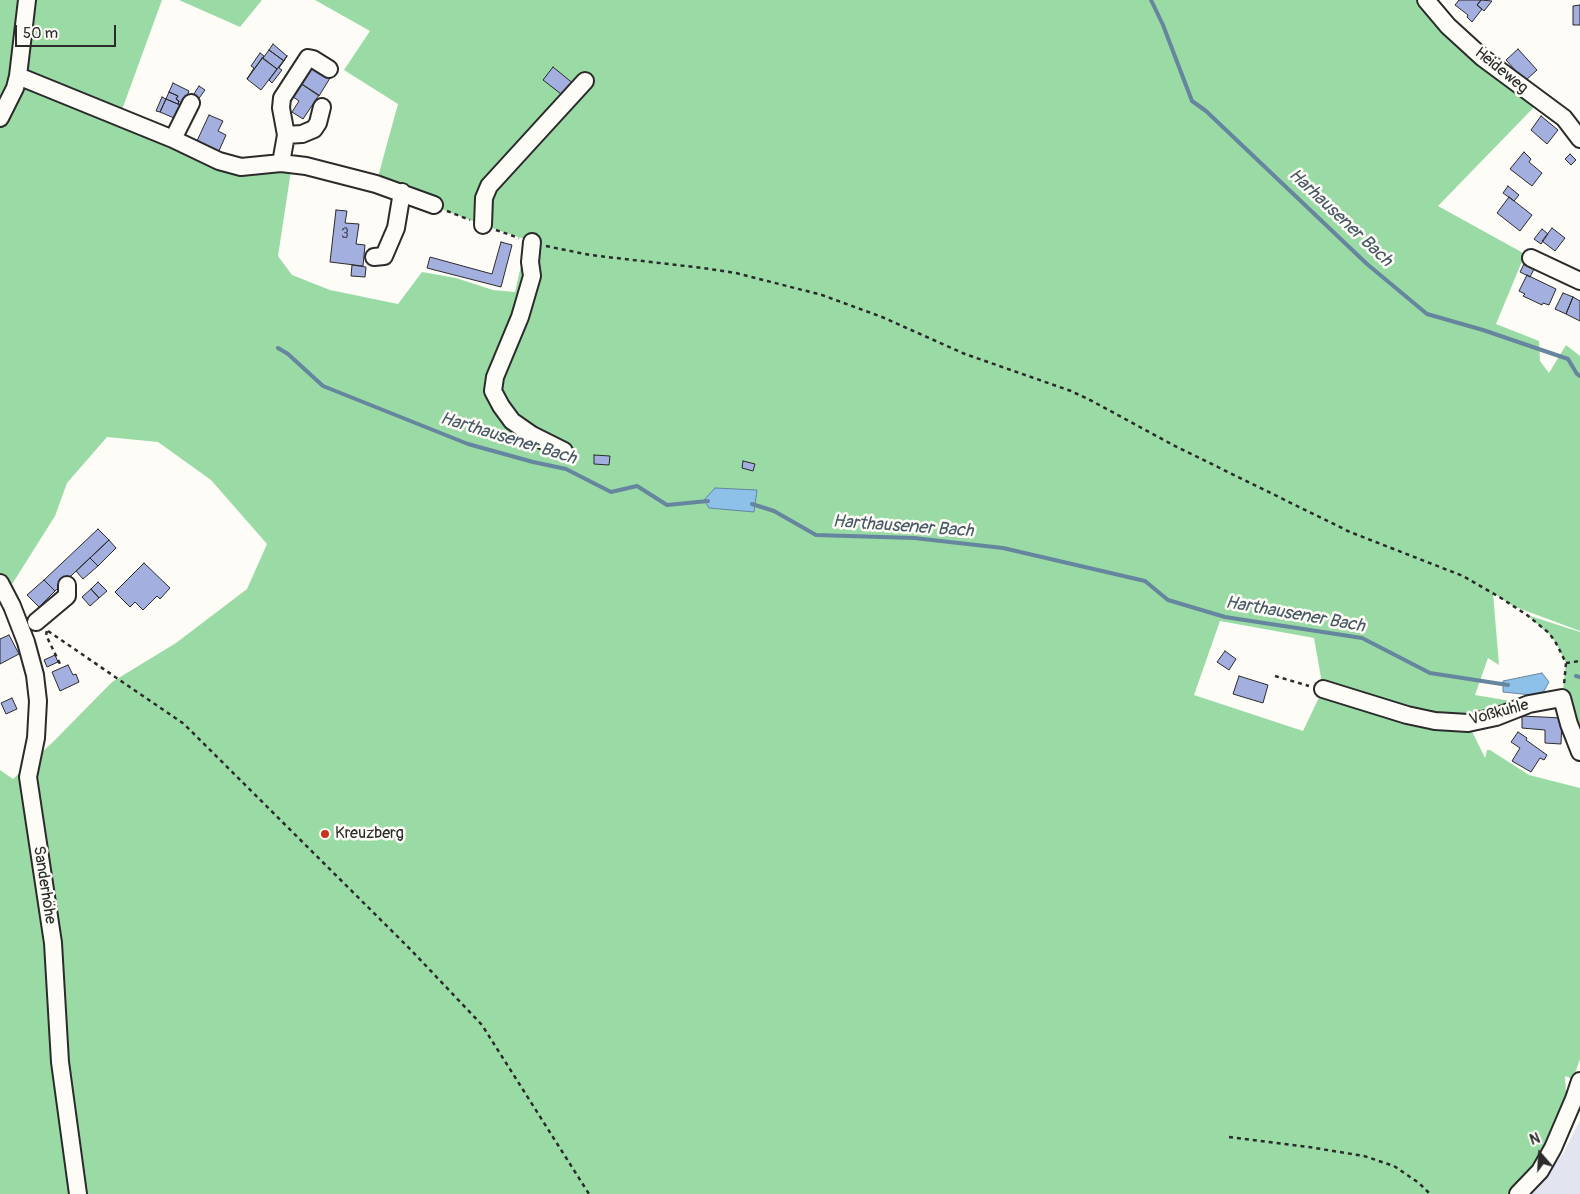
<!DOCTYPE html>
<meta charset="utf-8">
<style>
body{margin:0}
#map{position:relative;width:1580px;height:1194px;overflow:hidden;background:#fdfcf7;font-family:Pangolin,sans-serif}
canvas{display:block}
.north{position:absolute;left:1515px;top:1129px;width:50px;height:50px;-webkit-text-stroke:4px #fdfcf7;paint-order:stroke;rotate:341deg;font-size:14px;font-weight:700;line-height:20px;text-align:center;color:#2b2b2b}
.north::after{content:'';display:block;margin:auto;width:18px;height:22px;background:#2b2b2b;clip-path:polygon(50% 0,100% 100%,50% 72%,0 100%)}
.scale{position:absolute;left:15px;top:25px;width:101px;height:22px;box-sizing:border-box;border:2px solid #2b2b2b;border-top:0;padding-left:6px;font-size:15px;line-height:18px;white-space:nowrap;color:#2b2b2b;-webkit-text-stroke:4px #fdfcf7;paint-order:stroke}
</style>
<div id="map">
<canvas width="1580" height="1194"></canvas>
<div class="north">N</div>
<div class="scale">50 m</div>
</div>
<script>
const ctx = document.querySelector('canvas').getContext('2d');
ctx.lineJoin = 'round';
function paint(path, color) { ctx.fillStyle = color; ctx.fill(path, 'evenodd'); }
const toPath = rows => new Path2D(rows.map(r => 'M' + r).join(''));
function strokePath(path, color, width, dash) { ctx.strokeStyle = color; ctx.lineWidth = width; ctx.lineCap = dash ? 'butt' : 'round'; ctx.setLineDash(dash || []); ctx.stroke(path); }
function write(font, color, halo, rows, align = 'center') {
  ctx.font = font + ' Pangolin,sans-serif'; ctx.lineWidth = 5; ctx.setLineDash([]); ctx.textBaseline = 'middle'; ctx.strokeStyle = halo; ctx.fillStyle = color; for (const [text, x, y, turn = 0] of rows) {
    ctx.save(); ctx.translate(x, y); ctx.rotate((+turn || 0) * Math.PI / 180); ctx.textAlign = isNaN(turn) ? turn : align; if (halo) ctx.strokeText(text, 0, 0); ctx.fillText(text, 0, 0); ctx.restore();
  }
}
const built = toPath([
 [1580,1120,1580,1194,1530,1194,1563,1154]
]);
const green = toPath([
 [0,0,162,0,119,118,219,161,292,164,278,256,292,275,330,290,398,304,422,272,456,278,493,290,515,292,527,240,483,225,376,184,398,104,344,70,370,31,315,0,1426,0,1540,101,1438,206,1525,254,1496,324,1539,341,1540,361,1549,373,1566,345,1580,356,1580,631,1513,606,1493,593,1499,665,1488,658,1475,695,1529,704,1468,723,1485,758,1487,750,1490,750,1529,775,1580,788,1580,1059,1573,1079,1565,1076,1566,1094,1546,1144,1514,1194,0,1194,0,770,13,779,54,741,112,682,176,643,247,589,267,544,211,480,158,442,107,437,67,483,55,516,9,589,0,573],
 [1220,621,1314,638,1323,689,1303,731,1194,695],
 [179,0,262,0,240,27],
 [1527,615,1580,632,1580,752,1562,698,1566,663,1556,643,1549,634]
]);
const water = toPath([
 [715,488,757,490,754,512,709,508,704,500,715,488],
 [1542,673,1549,682,1541,696,1503,692,1503,681,1542,673]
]);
const stream = toPath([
 [1151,0,1163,25,1192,101,1206,111,1367,264,1427,314,1483,330,1568,359,1577,374,1580,376],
 [278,348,288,354,323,386,468,444,533,462,566,469,611,492,637,486,667,505,708,501],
 [752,504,774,511,816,535,914,538,1003,548,1145,581,1168,600,1225,617,1362,638,1430,673,1508,685],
 [1576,676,1580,677]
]);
const building = toPath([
 [1459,0,1481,0,1477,5,1482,9,1472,22,1467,17,1468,15,1455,5,1459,0],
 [1481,0,1492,1,1484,11,1477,5,1481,0],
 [1580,5,1580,25,1573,25,1573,6,1580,5],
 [273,44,287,56,284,61,269,50,273,44],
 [1518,49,1537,70,1525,81,1506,60,1518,49],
 [269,50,284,61,277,69,263,58,269,50],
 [260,53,264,56,247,79,254,68,251,66,260,53],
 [287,56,279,68,282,70,272,83,269,80,287,56],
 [262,58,277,69,261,90,247,79,262,58],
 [308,65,330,78,319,96,297,81,308,65],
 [553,67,575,85,565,97,543,80,553,67],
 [297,81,319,95,303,119,292,112,299,101,289,94,297,81],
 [173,83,189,91,183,106,178,104,179,101,176,99,178,96,169,92,173,83],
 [199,86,205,90,197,101,192,97,199,86],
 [169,92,178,96,176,99,179,101,178,104,166,99,169,92],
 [162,97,166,99,160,112,156,111,162,97],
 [166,99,180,105,174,118,160,112,166,99],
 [209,115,223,121,218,131,226,135,218,153,196,143,209,115],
 [1541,116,1558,130,1547,144,1531,130,1541,116],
 [1524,152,1531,159,1529,162,1542,173,1532,186,1510,169,1524,152],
 [1570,154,1576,160,1571,165,1565,159,1570,154],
 [1508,186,1519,195,1514,201,1503,193,1508,186],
 [1509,197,1532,215,1520,231,1497,213,1509,197],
 [336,210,347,211,345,223,359,224,356,244,365,245,363,266,330,262,336,210],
 [1552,228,1565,238,1555,251,1542,241,1552,228],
 [1542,229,1548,234,1541,244,1534,239,1542,229],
 [501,242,512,245,501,287,427,268,430,257,492,274,501,242],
 [1524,264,1534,269,1530,277,1520,272,1524,264],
 [352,265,366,267,365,277,351,276,352,265],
 [1527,275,1556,289,1549,305,1543,303,1542,305,1523,296,1525,294,1519,291,1527,275],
 [1563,293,1573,297,1566,314,1555,309,1563,293],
 [1573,297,1580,301,1580,321,1566,314,1573,297],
 [594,455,610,456,609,465,594,464,594,455],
 [743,461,755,464,753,471,742,468,743,461],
 [98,529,109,540,55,591,44,580,98,529],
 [109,540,116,548,98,566,90,558,109,540],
 [90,558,98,566,83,579,76,571,90,558],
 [144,563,170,588,160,599,157,596,143,610,135,602,130,607,115,592,144,563],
 [44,580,55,591,39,607,27,595,44,580],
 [98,582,107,591,99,598,91,589,98,582],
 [91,589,99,598,90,606,82,597,91,589],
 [9,635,19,654,0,664,0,639,9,635],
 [1225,651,1236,659,1229,670,1217,662,1225,651],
 [55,655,58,662,47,667,44,660,55,655],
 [68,665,73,675,76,674,79,682,60,691,52,672,68,665],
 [1239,676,1268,685,1263,703,1233,694,1239,676],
 [12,698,17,709,6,714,1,703,12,698],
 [1522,716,1562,718,1561,744,1545,743,1545,730,1522,728,1522,716],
 [1518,732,1527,738,1526,740,1547,755,1544,760,1540,758,1531,772,1512,761,1520,748,1511,742,1518,732]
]);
const path = toPath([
 [447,211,470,220],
 [496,230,519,238],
 [546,246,590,255,703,268,736,273,822,295,882,317,965,354,1071,391,1092,401,1173,445,1350,532,1463,576,1501,598,1527,615,1549,633,1556,643,1566,663,1564,685],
 [47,631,46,635,61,666],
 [48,631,184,724,411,950,482,1025,589,1194],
 [1566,663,1580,661],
 [1275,676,1309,686],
 [1229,1137,1309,1147,1364,1156,1394,1166,1419,1183,1430,1194]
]);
const minor = toPath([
 [1426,0,1448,26,1483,58,1564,118,1580,139],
 [18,76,173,139,219,161,241,167,281,163,306,166,376,184,434,205],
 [0,118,15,88,18,76,27,0],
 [286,135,302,134,314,129,318,123,322,107],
 [173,139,191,103],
 [281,163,286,135,281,108,282,98,308,58,313,59,329,69],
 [483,225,484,198,489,186,585,81],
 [532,242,530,262,532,276,520,317,495,377,493,391,501,406,512,421,532,435,564,451],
 [374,257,384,256,396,228,402,192],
 [1531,258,1580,281],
 [0,583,12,606,26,642,35,675,38,701,36,738,28,777,53,943,60,1062,78,1194],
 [36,622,67,596,67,585],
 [1323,689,1407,715,1435,721,1468,723,1496,717,1529,704,1562,698,1569,724,1580,752],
 [1518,1194,1540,1171,1553,1148,1574,1099,1580,1081]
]);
const markers = [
 [325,834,5,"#c8321e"]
];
const numberNames = [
 ["3",345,234]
];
const streetNames = [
 ["Heideweg",1501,71,39],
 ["Voßkuhle",1499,713,-15],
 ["Sanderhöhe",44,885,81]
];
const poiNames = [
 ["Kreuzberg",335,834]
];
const waterNames = [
 ["Harhausener Bach",1340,218,43],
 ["Harthausener Bach",508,439,17],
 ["Harthausener Bach",903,527,4],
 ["Harthausener Bach",1295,615,10]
];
paint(built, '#e2e5f0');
paint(green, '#9adba5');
paint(water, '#8dc1ea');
strokePath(water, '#66859e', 1);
strokePath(stream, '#66859e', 4);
paint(building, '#a3afde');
strokePath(building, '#2b2b2b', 1);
strokePath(minor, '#2b2b2b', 20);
strokePath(path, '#2b2b2b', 2.5, [4, 4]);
strokePath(minor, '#fdfcf7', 16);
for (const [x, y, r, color] of markers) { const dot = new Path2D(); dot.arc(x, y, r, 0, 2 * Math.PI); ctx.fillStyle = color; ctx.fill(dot); strokePath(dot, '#fdfcf7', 2); }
write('14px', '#494c58', null, numberNames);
write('16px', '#2b2b2b', '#fdfcf7', streetNames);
write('16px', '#2b2b2b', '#fdfcf7', poiNames, 'left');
write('italic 18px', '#485864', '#fdfcf7', waterNames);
</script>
